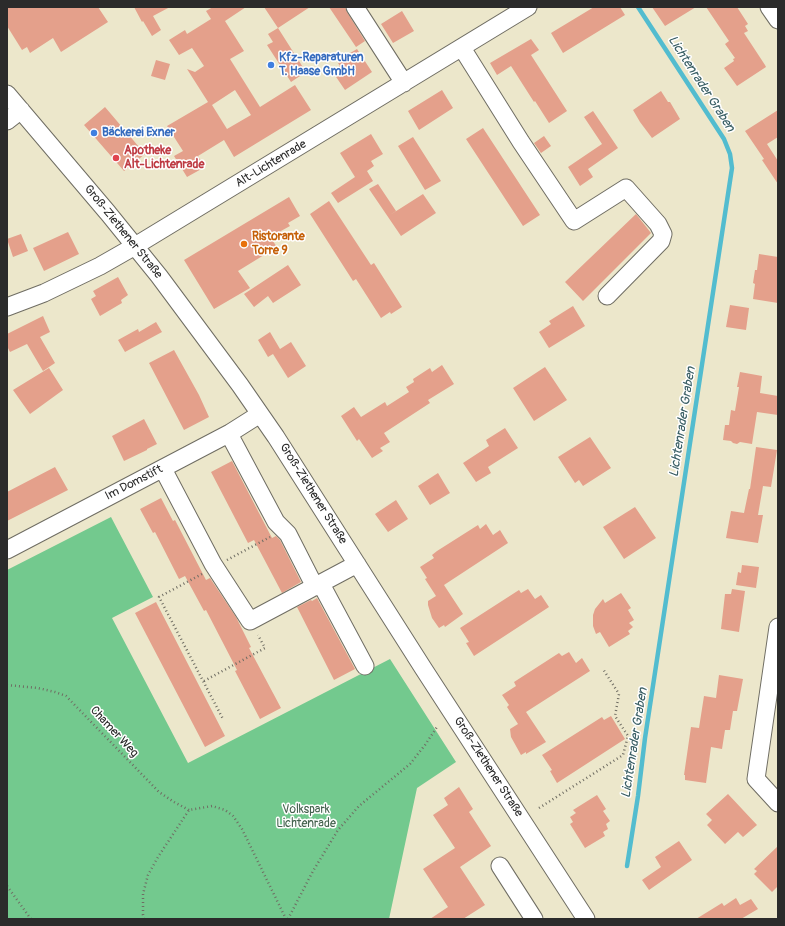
<!DOCTYPE html>
<meta charset="utf-8">
<style>
body{margin:0}
#map{position:relative;width:785px;height:926px;overflow:hidden;background:#ece7cb;font-family:Pangolin,sans-serif}
canvas{display:block}
.frame{position:absolute;inset:0;border:8px solid #2b2b2b;pointer-events:none}
</style>
<div id="map">
<canvas width="785" height="926"></canvas>
<div class="frame"></div>
</div>
<script>
const ctx = document.querySelector('canvas').getContext('2d');
ctx.lineJoin = 'round';
function paint(path, color) { ctx.fillStyle = color; ctx.fill(path, 'evenodd'); }
const toPath = rows => new Path2D(rows.map(r => 'M' + r).join(''));
function strokePath(path, color, width, dash) { ctx.strokeStyle = color; ctx.lineWidth = width; ctx.lineCap = dash ? 'butt' : 'round'; ctx.setLineDash(dash || []); ctx.stroke(path); }
function write(font, color, halo, rows, align = 'center') {
  ctx.font = font + ' Pangolin,sans-serif'; ctx.lineWidth = 3; ctx.setLineDash([]); ctx.textBaseline = 'middle'; ctx.strokeStyle = halo; ctx.fillStyle = color; for (const [text, x, y, turn = 0] of rows) {
    ctx.save(); ctx.translate(x, y); ctx.rotate((+turn || 0) * Math.PI / 180); ctx.textAlign = isNaN(turn) ? turn : align; if (halo) ctx.strokeText(text, 0, 0); ctx.fillText(text, 0, 0); ctx.restore();
  }
}
const green = toPath([
 [111,517,153,597,112,618,188,763,390,659,456,762,417,788,389,919,7,919,7,570]
]);
const stream = toPath([
 [627,866,638,796,645,738,732,168,730,154,724,139,638,7]
]);
const building = toPath([
 [7,7,98,7,108,22,61,52,53,38,30,53,27,47,22,50,7,26],
 [134,7,170,7,153,16,161,30,152,36,143,21,142,22],
 [213,7,246,7,225,21,244,51,230,59,260,107,295,85,311,110,234,157,224,140,198,156,205,167,187,177,174,156,183,151,167,126,208,102,187,69,195,72,204,66,192,48,179,55,169,40,185,30,187,34,211,19,206,11],
 [235,90,251,115,227,129,212,105],
 [264,7,310,7,278,28,306,72,291,82,267,45,273,42,268,34,278,28],
 [329,7,345,7,347,12,365,41,356,47],
 [594,7,620,7,625,15,563,53,551,33],
 [652,7,696,7,665,26],
 [706,7,737,7,748,24,745,26,748,31,744,33,765,65,766,67,737,86,724,68,734,61,733,59,735,58,725,44,729,41],
 [402,11,414,31,393,43,381,24],
 [531,39,539,50,531,55,567,111,549,123,535,101,534,102,511,66,497,75,490,63],
 [357,49,372,72,345,90,332,71,340,66,338,63,341,61,340,59],
 [156,60,170,64,165,80,151,76],
 [442,90,453,108,419,130,408,111],
 [661,91,668,102,670,102,680,119,652,138,640,122,633,110],
 [105,107,145,154,124,171,84,125],
 [778,110,778,137,767,144,778,161,778,184,762,160,764,159,745,131],
 [593,111,618,148,588,169,593,177,580,186,568,167,602,144,584,117],
 [483,128,540,215,523,226,466,139],
 [371,134,383,154,371,161,374,166,367,171,373,181,338,203,331,193,355,177,340,153],
 [544,136,551,146,541,153,534,143],
 [413,137,441,181,425,190,398,146],
 [378,184,396,211,390,215,423,194,436,213,401,236,369,189],
 [289,197,300,216,288,223,290,226,270,237,277,247,238,271,250,288,214,309,184,260],
 [329,201,371,265,374,263,402,307,391,314,390,312,381,318,356,279,353,281,310,214],
 [636,214,651,233,583,301,565,282],
 [68,232,79,254,44,271,33,248],
 [21,234,28,251,13,257,7,239],
 [759,254,778,257,778,303,753,299,755,284,753,283,755,270,757,270],
 [288,265,301,285,273,303,268,296,254,307,244,294],
 [118,277,128,295,121,300,122,303,100,316,91,299,96,296,93,291],
 [730,305,749,308,746,330,726,327],
 [573,306,585,326,549,348,539,332,551,324,549,321],
 [43,316,50,332,40,337,55,363,43,371,27,344,10,352,7,346,7,334],
 [156,322,162,332,125,352,118,340,138,329,139,332],
 [270,332,280,349,291,342,306,366,288,378,273,354,268,357,258,340],
 [174,350,199,395,209,417,184,430,149,363],
 [442,365,454,384,428,400,430,403,384,433,390,442,380,448,383,451,372,458,359,439,357,441,341,416,354,407,361,417,385,402,387,406,409,392,406,387,414,382,413,379,430,368,432,372],
 [545,367,567,400,534,421,513,388],
 [49,368,63,390,30,414,13,390],
 [740,372,762,376,760,393,778,396,778,415,757,412,752,444,740,442,737,444,733,443,731,441,723,440,725,425,729,425,731,410,735,411,739,387,737,387],
 [144,419,157,444,147,449,147,450,124,461,112,436],
 [505,428,518,448,488,467,491,473,476,482,463,463,489,446,486,440],
 [590,437,611,468,583,486,579,480,575,483,558,457],
 [756,447,777,450,771,487,763,486,758,515,763,515,758,543,726,538,731,511,744,513,749,489,750,489],
 [232,461,272,538,276,536,280,540,301,582,282,593,254,540,248,543,211,472],
 [55,467,68,490,7,521,7,492],
 [438,473,450,493,430,505,418,486],
 [161,498,173,521,175,520,206,580,210,578,236,617,251,647,249,648,281,708,260,719,235,671,237,670,206,610,204,611,185,576,179,579,155,532,153,533,140,509],
 [396,500,408,519,388,532,375,514],
 [635,507,656,538,624,559,603,527],
 [486,524,493,535,500,530,508,543,444,585,463,614,445,627,444,625,439,628,432,618,428,605,428,601,436,596,425,579,427,578,420,567,434,558,432,555,437,551,478,525,480,529],
 [742,565,759,567,756,588,736,585,738,572,741,573],
 [528,589,535,599,541,595,549,607,474,656,466,643,469,642,460,628,519,590,521,593],
 [732,589,745,591,739,632,721,629,725,594,731,594],
 [621,593,631,608,628,610,634,620,629,623,633,627,628,631,630,634,609,647,600,632,596,634,593,626,593,615,595,609,603,599,605,603],
 [317,598,355,669,334,680,297,607,311,600,312,601],
 [156,602,225,736,205,747,135,613],
 [569,652,576,663,582,658,590,671,526,712,546,742,526,754,526,752,521,755,511,737,510,729,518,724,507,707,509,705,502,695,516,686,514,682,559,653,562,656],
 [719,675,743,679,737,711,733,711,730,730,725,730,722,749,711,747,706,783,685,780,685,775,684,775,691,727,699,728,704,696,716,698],
 [611,716,625,739,557,783,550,771,552,770,542,755,602,717,604,720],
 [459,787,473,809,469,812,491,846,460,867,485,905,463,919,430,919,448,907,423,869,455,848,433,815,448,805,444,798],
 [728,794,757,825,743,837,738,832,725,844,707,825,712,820,706,814],
 [597,795,606,809,603,811,610,821,606,824,608,829,603,832,605,836,585,848,570,824,573,822,570,817,576,813,573,810],
 [679,841,692,860,649,890,642,880,661,867,655,857],
 [778,846,778,886,772,892,754,874,757,871,754,869],
 [736,898,740,905,751,899,758,909,741,919,696,919,722,903,724,906]
]);
const path = toPath([
 [227,560,270,537],
 [202,574,159,597,223,719],
 [204,681,265,648,258,635],
 [7,685,38,688,55,692,66,696,159,792,174,802,189,810],
 [539,808,623,755,628,736,615,716,619,694,603,669],
 [7,886,31,919],
 [144,919,143,915,143,894,148,875,158,857,189,810,212,806,225,810,233,816,242,829,286,919],
 [288,919,313,871,338,830,359,806,410,764,425,745,437,727]
]);
const minor = toPath([
 [355,7,404,83],
 [769,7,778,20],
 [462,48,521,142,574,221,626,188,658,224,663,234,661,241,607,296],
 [7,94,108,213,159,276,240,385,276,437,423,668,586,919],
 [7,121,21,110],
 [7,307,44,293,100,266,135,246,528,7],
 [229,434,276,522,288,534,315,587],
 [163,469,213,564,250,621,357,564],
 [7,550,230,433,260,414],
 [321,584,365,666],
 [778,627,756,779,778,803],
 [500,866,534,919]
]);
const markers = [
 [271,65,4,"#3f7fe0"],
 [94,133,4,"#3f7fe0"],
 [116,158,4,"#e0444e"],
 [244,244,4,"#e8710a"]
];
const shopNames = [
 ["Kfz-Reparaturen",279,58],
 ["T. Haase GmbH",279,72],
 ["Bäckerei Exner",102,133]
];
const healthNames = [
 ["Apotheke",124,151],
 ["Alt-Lichtenrade",124,165]
];
const streetNames = [
 ["Alt-Lichtenrade",271,164,-31],
 ["Groß-Ziethener Straße",123,232,51],
 ["Im Domstift",134,483,-27],
 ["Groß-Ziethener Straße",313,494,58],
 ["Chamer Weg",114,732,47],
 ["Groß-Ziethener Straße",488,767,57]
];
const foodNames = [
 ["Ristorante",252,237],
 ["Torre 9",252,251]
];
const parkNames = [
 ["Volkspark",306,810],
 ["Lichtenrade",306,824]
];
const waterNames = [
 ["Lichtenrader Graben",701,84,57],
 ["Lichtenrader Graben",683,422,-81],
 ["Lichtenrader Graben",635,743,-81]
];
paint(green, '#73c98e');
strokePath(stream, '#52bccf', 4.5);
paint(building, '#e4a08b');
strokePath(minor, '#6f6d63', 19);
strokePath(path, '#6f6d63', 2.5, [1, 3]);
strokePath(minor, '#fff', 17);
for (const [x, y, r, color] of markers) { const dot = new Path2D(); dot.arc(x, y, r, 0, 2 * Math.PI); ctx.fillStyle = color; ctx.fill(dot); strokePath(dot, '#fff', 1.5); }
write('bold 12px', '#366cbe', '#fff', shopNames, 'left');
write('bold 12px', '#be3a42', '#fff', healthNames, 'left');
write('12px', '#2b2b2b', '#fff', streetNames);
write('bold 12px', '#c56008', '#fff', foodNames, 'left');
write('12px', '#44624e', '#fff', parkNames);
write('italic 13px', '#395e64', '#fff', waterNames);
</script>
